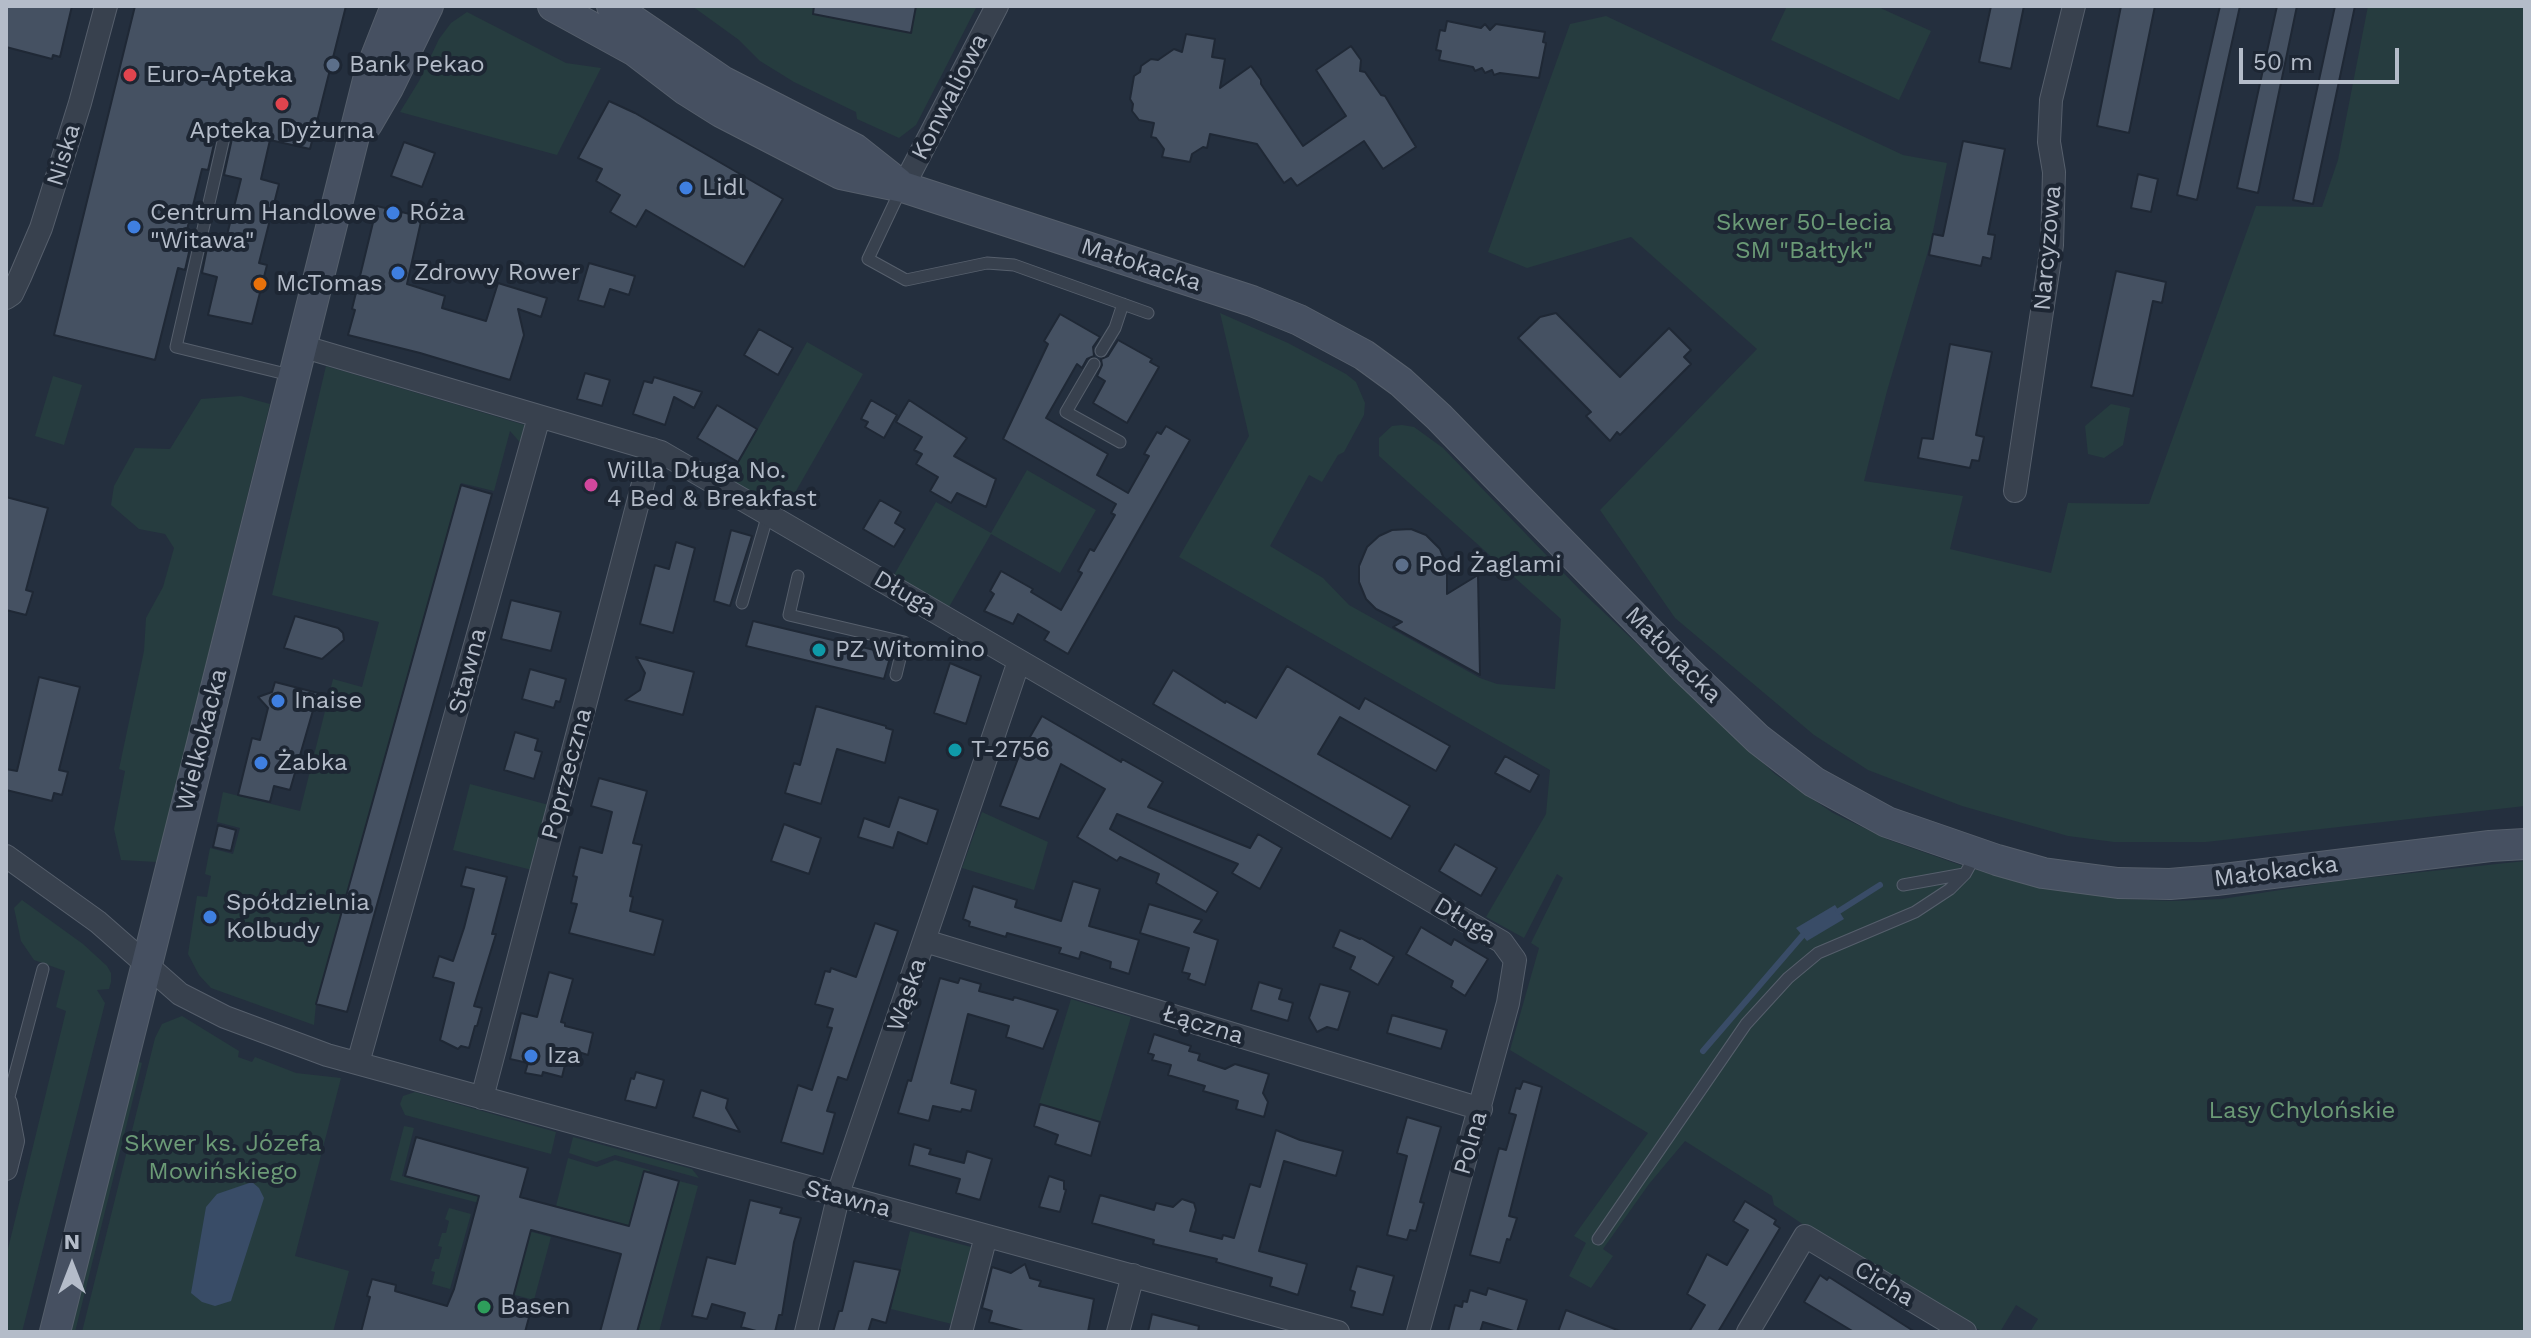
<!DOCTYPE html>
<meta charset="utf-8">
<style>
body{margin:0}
#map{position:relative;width:2531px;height:1338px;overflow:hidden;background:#242f3e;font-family:"Work Sans",sans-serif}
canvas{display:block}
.frame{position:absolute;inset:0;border:8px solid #b4bcc9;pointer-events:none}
.north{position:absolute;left:32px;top:1226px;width:80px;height:80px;-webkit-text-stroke:6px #1d2633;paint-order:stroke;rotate:0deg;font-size:22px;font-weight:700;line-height:32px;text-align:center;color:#b4bcc9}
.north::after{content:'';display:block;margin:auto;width:28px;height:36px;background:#b4bcc9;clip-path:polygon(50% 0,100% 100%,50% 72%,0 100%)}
.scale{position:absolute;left:2239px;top:48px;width:160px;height:36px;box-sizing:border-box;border:4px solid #b4bcc9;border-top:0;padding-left:10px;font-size:24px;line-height:28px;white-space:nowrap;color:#b4bcc9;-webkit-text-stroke:6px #1d2633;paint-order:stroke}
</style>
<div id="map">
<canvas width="2531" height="1338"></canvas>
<div class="frame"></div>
<div class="north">N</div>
<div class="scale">50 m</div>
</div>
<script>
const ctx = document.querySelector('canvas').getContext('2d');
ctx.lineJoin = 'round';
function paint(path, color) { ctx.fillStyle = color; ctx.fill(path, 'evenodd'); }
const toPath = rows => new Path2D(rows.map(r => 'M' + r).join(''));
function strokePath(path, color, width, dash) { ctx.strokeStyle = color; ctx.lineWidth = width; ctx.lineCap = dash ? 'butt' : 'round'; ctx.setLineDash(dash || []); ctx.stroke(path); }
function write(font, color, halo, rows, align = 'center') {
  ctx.font = font + ' "Work Sans",sans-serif'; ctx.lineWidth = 8; ctx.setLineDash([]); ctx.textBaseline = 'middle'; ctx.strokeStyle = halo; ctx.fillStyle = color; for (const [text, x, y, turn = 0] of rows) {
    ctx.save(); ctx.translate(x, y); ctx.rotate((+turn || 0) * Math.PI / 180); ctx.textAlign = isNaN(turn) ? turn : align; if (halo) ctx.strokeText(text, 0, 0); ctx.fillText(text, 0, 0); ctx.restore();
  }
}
const green = toPath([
 [692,6,827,6,826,17,910,33,916,6,977,6,916,125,899,138,857,119,856,112,794,82,760,61,739,40],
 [1787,6,1876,6,1931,31,1899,100,1771,40],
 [2368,6,2525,6,2525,806,2206,842,2114,842,2068,836,1962,806,1868,770,1814,735,1675,618,1600,510,1757,349,1631,237,1527,268,1488,252,1570,24,1606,16,1903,155,1947,163,1931,241,1887,391,1864,481,1963,496,1950,549,2051,573,2068,503,2149,504,2256,206,2322,207,2338,160],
 [467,12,566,63,601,68,557,155,400,112,419,81,439,39,451,23],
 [1220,313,1288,343,1346,374,1356,382,1365,403,1364,415,1344,452,1338,455,1322,482,1309,475,1270,546,1323,578,1349,605,1480,678,1497,684,1555,689,1561,619,1379,456,1379,438,1392,426,1402,425,1414,427,1443,448,1579,589,1775,774,1833,813,1889,840,1960,865,2028,885,2124,899,2172,901,2222,899,2338,881,2525,861,2525,1332,2030,1332,2038,1319,2016,1305,2000,1332,1983,1332,1801,1223,1774,1205,1772,1196,1685,1141,1649,1184,1603,1249,1613,1256,1591,1288,1569,1276,1586,1243,1574,1236,1648,1133,1510,1050,1539,948,1531,943,1563,878,1557,874,1524,938,1486,917,1546,814,1550,770,1179,557,1249,436],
 [807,342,863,374,784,512,729,480],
 [326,366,528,426,524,447,510,431,494,491,461,483,316,1004,314,1025,211,988,199,975,188,954,197,896,207,897,211,876,205,874,210,848,233,854,240,828,217,822,223,792,300,811,333,679,362,687,379,622,272,595],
 [53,376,82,385,64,445,35,436],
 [241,396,270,404,157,862,121,860,114,829,125,771,119,769,144,651,146,618,163,587,174,548,165,534,139,529,111,505,114,486,135,448,170,449,201,399],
 [2111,404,2130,408,2123,445,2104,458,2088,454,2085,426],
 [1027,470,1096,510,1060,573,991,534,949,607,894,575,936,502,991,533],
 [470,784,549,805,532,870,453,850],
 [982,812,1048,842,1034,890,962,868],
 [22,900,83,944,107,966,111,973,111,982,109,989,97,990,105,1003,22,1332,6,1332,6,1257,66,1011,56,1007,65,971,34,960,21,941,14,908],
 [1071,999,1131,1017,1100,1122,1039,1104],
 [182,1016,239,1051,238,1057,252,1062,255,1057,296,1073,341,1078,295,1256,349,1271,333,1332,82,1332,155,1038,162,1024],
 [137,1061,142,1063,75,1332,68,1332],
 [415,1092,556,1132,551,1154,405,1115,400,1104,403,1096],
 [404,1126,414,1128,402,1176,483,1197,483,1204,390,1180],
 [573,1137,692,1169,699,1178,615,1155,596,1162,569,1153],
 [568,1158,597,1167,615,1160,650,1170,649,1172,644,1172,629,1226,556,1206],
 [679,1181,698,1186,659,1332,638,1332],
 [449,1208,471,1214,450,1289,432,1284,435,1272,431,1271,435,1259,439,1259,442,1247,438,1246,442,1233,446,1233,449,1221,445,1219],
 [528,1231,551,1237,534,1300,511,1294],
 [910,1231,975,1248,956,1325,891,1309]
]);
const water = toPath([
 [1835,905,1844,919,1807,941,1796,928],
 [252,1182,259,1188,264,1198,231,1301,215,1306,202,1302,191,1293,206,1207,217,1194]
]);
const stream = toPath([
 [1839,911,1880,885],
 [1703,1051,1802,936]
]);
const building = toPath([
 [6,6,72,6,60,57,53,55,52,59,6,47,6,6],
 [135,6,346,6,310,149,270,140,261,179,279,184,259,263,267,265,252,324,208,315,217,277,202,273,208,243,224,247,241,179,224,175,233,134,231,127,223,125,217,131,208,170,202,169,185,238,192,239,185,270,178,268,155,360,54,335,135,6],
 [814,6,916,6,911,33,813,14,814,6],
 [1991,6,2024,6,2011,69,1979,62,1991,6],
 [2121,6,2155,6,2129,133,2097,126,2121,6],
 [2220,6,2240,6,2197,200,2177,195,2220,6],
 [2277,6,2297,6,2258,193,2237,188,2277,6],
 [2335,6,2355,6,2313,204,2293,200,2335,6],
 [1447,21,1481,28,1485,24,1490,30,1496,24,1545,32,1543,42,1546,43,1539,78,1500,73,1494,75,1492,70,1485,73,1482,68,1475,71,1473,67,1439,60,1441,51,1436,50,1440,30,1445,31,1447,21],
 [1186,34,1215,39,1212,57,1225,59,1220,88,1251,66,1261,80,1261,84,1303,146,1346,116,1316,70,1351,46,1361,60,1360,71,1365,72,1381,95,1385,96,1416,147,1383,169,1364,141,1297,186,1291,178,1284,183,1257,144,1210,134,1207,148,1203,147,1192,154,1190,162,1162,157,1164,149,1156,138,1151,137,1154,123,1139,120,1132,111,1133,104,1130,99,1134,76,1140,72,1141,66,1151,59,1158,60,1174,49,1182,52,1186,34],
 [609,101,635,113,783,199,744,267,646,210,636,227,610,212,620,195,596,181,602,169,578,158,609,101],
 [1963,141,2005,149,1988,234,1995,235,1991,259,1983,257,1981,266,1929,255,1933,234,1943,236,1963,141],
 [404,142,435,153,422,187,391,176,404,142],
 [2138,174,2158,179,2151,212,2131,208,2138,174],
 [377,206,422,217,407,284,445,296,442,308,486,321,498,283,547,298,541,317,518,309,524,335,510,380,420,353,348,335,355,310,352,309,377,206],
 [589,263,635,276,629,295,610,289,604,307,578,300,589,263],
 [2116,271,2166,282,2162,303,2153,301,2133,396,2091,387,2116,271],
 [1556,313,1620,377,1669,328,1691,350,1684,357,1691,364,1620,435,1617,432,1610,441,1586,416,1591,412,1518,338,1540,317,1556,313],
 [1060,314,1100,337,1093,347,1094,356,1087,359,1082,368,1077,364,1046,418,1108,454,1097,475,1128,493,1149,456,1144,454,1157,432,1161,434,1166,426,1190,440,1068,654,1044,640,1049,632,1018,614,1013,624,984,611,994,594,990,591,1001,571,1033,589,1031,592,1061,610,1082,573,1078,571,1090,549,1094,551,1115,515,1111,513,1116,504,1003,439,1048,344,1044,341,1060,314],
 [759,329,793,348,778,375,744,355,759,329],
 [1118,340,1152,359,1150,362,1159,367,1127,423,1093,403,1105,381,1097,376,1102,365,1101,359,1108,356,1118,340],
 [1950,344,1992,352,1976,435,1984,437,1979,461,1972,460,1970,468,1918,458,1922,438,1933,439,1950,344],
 [585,373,610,380,602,406,577,399,585,373],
 [654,377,702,392,694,408,674,397,665,425,633,414,644,381,652,383,654,377],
 [871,400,897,415,884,438,865,427,868,422,861,419,871,400],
 [909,400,967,438,954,456,996,479,986,507,957,493,951,503,930,491,938,477,916,464,922,454,914,450,922,437,896,422,909,400],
 [717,405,757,429,738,462,697,438,717,405],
 [461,485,492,494,347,1012,316,1004,461,485],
 [6,497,48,508,26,590,33,592,26,615,6,610,6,497],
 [880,500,901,512,895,523,905,529,894,547,863,529,880,500],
 [1411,529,1426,535,1440,549,1447,566,1447,594,1478,575,1480,675,1393,627,1402,622,1376,609,1366,599,1359,582,1359,566,1367,547,1379,536,1392,530,1411,529],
 [731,530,752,536,730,606,714,601,731,530],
 [676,542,695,548,673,633,640,624,655,565,669,569,676,542],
 [511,600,561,612,551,651,501,639,511,600],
 [295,616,338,628,343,633,344,640,322,659,284,648,295,616],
 [753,621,891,654,884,679,746,646,753,621],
 [636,657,694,672,683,715,625,700,640,690,645,673,636,657],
 [950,663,981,676,966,724,934,713,950,663],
 [1287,666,1359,709,1365,698,1450,746,1436,771,1340,717,1318,754,1410,806,1391,839,1153,704,1173,670,1225,703,1226,701,1256,718,1287,666],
 [530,669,566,679,560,702,556,701,554,708,522,699,530,669],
 [39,677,80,687,59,770,68,772,62,795,54,793,52,801,6,790,6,769,17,771,39,677],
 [275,682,318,693,290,790,274,786,270,802,238,795,252,738,260,740,268,708,258,697,272,692,275,682],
 [816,706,886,726,886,728,893,730,885,763,837,749,821,804,785,793,794,763,800,765,816,706],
 [1042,716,1121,762,1122,759,1163,782,1148,807,1250,848,1258,834,1282,848,1260,889,1232,873,1238,864,1117,814,1110,829,1218,892,1206,912,1156,883,1159,874,1120,857,1117,861,1077,837,1105,789,1061,764,1039,819,1000,806,1019,756,1042,716],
 [515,732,538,739,535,750,542,752,534,779,504,770,515,732],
 [1505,756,1539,775,1530,792,1495,773,1505,756],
 [599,778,647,791,633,843,642,845,630,896,633,897,630,911,663,920,654,955,569,933,577,904,571,903,577,877,573,876,580,847,602,853,612,812,591,806,599,778],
 [899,797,938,810,927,844,898,832,893,848,858,837,864,818,889,827,899,797],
 [784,824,821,838,809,874,771,861,784,824],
 [218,825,236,830,231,851,213,847,218,825],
 [1455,844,1497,868,1481,896,1439,871,1455,844],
 [466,867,507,877,492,934,496,934,474,1006,482,1008,477,1026,475,1026,469,1048,461,1046,458,1049,440,1040,454,983,433,977,439,956,453,961,464,928,474,889,461,886,466,867],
 [1073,881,1100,889,1089,926,1139,940,1129,974,1110,968,1111,962,1081,952,1079,959,1059,953,1061,948,1007,933,1006,937,969,926,970,922,963,919,973,886,1017,900,1015,907,1061,921,1073,881],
 [1149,904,1202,920,1194,932,1218,940,1205,985,1188,979,1190,974,1182,972,1189,948,1140,933,1149,904],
 [875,923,898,931,847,1080,838,1077,827,1111,835,1113,823,1154,781,1142,798,1085,812,1090,832,1028,827,1027,833,1009,815,1004,825,971,830,972,831,968,856,977,875,923],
 [1421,927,1451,945,1454,939,1488,959,1465,996,1451,987,1453,981,1406,954,1421,927],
 [1340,930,1360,939,1361,938,1394,957,1378,985,1350,969,1355,957,1333,947,1340,930],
 [549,972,573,979,561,1022,565,1023,565,1026,593,1033,588,1055,569,1049,562,1077,543,1072,542,1076,525,1073,528,1063,510,1059,521,1013,537,1017,549,972],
 [940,978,958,983,960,978,981,984,979,991,1013,1000,1014,997,1058,1010,1043,1049,1006,1037,1009,1026,968,1014,951,1083,976,1090,971,1111,962,1109,961,1112,933,1106,929,1121,898,1113,908,1080,911,1081,940,978],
 [1259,982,1282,989,1279,999,1293,1003,1288,1021,1251,1010,1259,982],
 [1320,984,1350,992,1338,1030,1327,1027,1317,1032,1309,1018,1320,984],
 [1392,1015,1447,1030,1441,1049,1387,1033,1392,1015],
 [1154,1034,1191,1046,1189,1051,1200,1054,1198,1060,1225,1069,1235,1064,1269,1074,1263,1093,1268,1102,1264,1117,1236,1109,1238,1101,1203,1091,1205,1086,1168,1075,1171,1065,1152,1060,1154,1055,1148,1053,1154,1034],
 [636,1072,664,1080,656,1108,625,1100,631,1078,634,1079,636,1072],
 [1523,1081,1542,1087,1509,1216,1517,1218,1510,1240,1507,1239,1500,1263,1470,1255,1499,1148,1506,1150,1516,1115,1509,1113,1516,1088,1520,1089,1523,1081],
 [701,1090,728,1099,726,1108,740,1132,693,1117,701,1090],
 [1040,1104,1100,1122,1091,1156,1055,1144,1058,1135,1034,1126,1040,1104],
 [1407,1117,1441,1127,1420,1202,1424,1203,1416,1231,1410,1230,1407,1240,1387,1235,1407,1156,1397,1153,1407,1117],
 [1276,1130,1300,1140,1343,1151,1336,1176,1284,1161,1259,1251,1307,1264,1298,1295,1270,1286,1272,1278,1216,1262,1217,1259,1153,1244,1154,1240,1092,1223,1100,1195,1154,1210,1156,1203,1173,1207,1182,1199,1194,1203,1196,1210,1190,1231,1222,1239,1223,1235,1234,1238,1250,1184,1260,1187,1276,1130],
 [416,1137,528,1168,520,1197,629,1226,644,1171,679,1181,637,1332,600,1332,621,1254,531,1230,511,1305,531,1310,525,1332,361,1332,370,1297,367,1296,372,1279,396,1285,395,1291,447,1306,454,1289,479,1196,405,1176,416,1137],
 [914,1144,931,1149,929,1154,964,1163,967,1151,992,1159,980,1200,956,1193,960,1179,909,1165,914,1144],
 [1049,1176,1064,1181,1064,1189,1066,1190,1060,1212,1039,1207,1049,1176],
 [750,1200,782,1208,780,1213,801,1218,794,1242,782,1315,779,1315,775,1332,760,1332,741,1327,745,1313,712,1304,707,1319,692,1316,707,1257,735,1264,750,1200],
 [1745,1201,1776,1220,1774,1224,1780,1228,1718,1332,1689,1332,1705,1305,1687,1294,1707,1254,1727,1265,1748,1230,1733,1221,1745,1201],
 [854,1261,900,1270,886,1323,872,1319,868,1332,833,1332,839,1311,842,1311,854,1261],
 [1025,1264,1030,1278,1041,1281,1039,1286,1094,1299,1088,1332,1027,1332,989,1322,992,1311,982,1308,992,1267,1011,1273,1025,1264],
 [1357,1266,1394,1276,1383,1315,1351,1307,1355,1292,1350,1290,1357,1266],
 [1820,1275,1827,1280,1829,1277,1915,1332,1854,1332,1804,1302,1820,1275],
 [1488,1288,1527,1300,1517,1332,1483,1322,1480,1332,1448,1332,1455,1305,1462,1307,1463,1301,1467,1302,1470,1290,1486,1295,1488,1288],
 [1566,1310,1620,1331,1620,1332,1558,1332,1566,1310],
 [1152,1314,1199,1326,1198,1332,1148,1332,1152,1314]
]);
const lane = toPath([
 [225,133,176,347,294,376],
 [902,187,868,259,906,280,987,263,1014,265,1148,313],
 [1101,351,1115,328,1123,304],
 [1094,364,1066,412,1120,442],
 [798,576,789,615,904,642,896,675],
 [742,603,768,514],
 [1903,885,1964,874],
 [7,1104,43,969],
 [1598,1239,1746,1024,1788,978,1818,953,1915,912,1950,889,1965,874,1975,856]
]);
const street = toPath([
 [903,187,997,6],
 [6,298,12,294,20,277,41,228,80,103,106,6],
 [301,346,661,452,1502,942,1515,960,1508,1003,1418,1332],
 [2015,491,2052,245,2054,172,2049,142,2051,100,2074,6],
 [6,856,98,922,180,994,225,1017,327,1055,1338,1332],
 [925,941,1481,1109],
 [358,1063,539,417],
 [482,1098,652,449],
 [6,1104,13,1141,6,1169],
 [806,1332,841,1185,1019,661],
 [961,1332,986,1236],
 [1118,1332,1133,1275],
 [1748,1332,1805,1236,1965,1332]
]);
const secondary = toPath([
 [553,6,635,51,686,90,721,112,841,174,903,187,1252,301,1299,320,1364,355,1401,382,1439,417,1685,669,1758,739,1814,782,1887,822,1997,860,2043,873,2118,883,2170,884,2216,880,2490,846,2525,844],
 [612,6,722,81,855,149,898,183],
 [367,124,388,88,428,6],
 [55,1332,370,72,396,6]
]);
const markers = [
 [333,65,8,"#5c6f8a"],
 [130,75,8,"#e0444e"],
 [282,104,8,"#e0444e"],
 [686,188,8,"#3f7fe0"],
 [393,213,8,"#3f7fe0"],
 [134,227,8,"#3f7fe0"],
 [398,273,8,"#3f7fe0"],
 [260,284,8,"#e8710a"],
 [591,485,8,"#d1479c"],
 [1402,565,8,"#5c6f8a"],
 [819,650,8,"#0f9aa8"],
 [278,701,8,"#3f7fe0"],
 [955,750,8,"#0f9aa8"],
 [261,763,8,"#3f7fe0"],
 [210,917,8,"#3f7fe0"],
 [531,1056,8,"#3f7fe0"],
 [484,1307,8,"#2e9e5b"]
];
const poiNames = [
 ["Bank Pekao",349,65],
 ["Euro-Apteka",146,75],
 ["Apteka Dyżurna",282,131,"center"],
 ["Lidl",702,188],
 ["Centrum Handlowe",150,213],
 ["\"Witawa\"",150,241],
 ["Róża",409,213],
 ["Zdrowy Rower",414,273],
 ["McTomas",276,284],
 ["Willa Długa No.",607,471],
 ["4 Bed & Breakfast",607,499],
 ["Pod Żaglami",1418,565],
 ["PZ Witomino",835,650],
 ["Inaise",294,701],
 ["T-2756",971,750],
 ["Żabka",277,763],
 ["Spółdzielnia",226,903],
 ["Kolbudy",226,931],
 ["Iza",547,1056],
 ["Basen",500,1307]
];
const streetNames = [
 ["Konwaliowa",950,97,-63],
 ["Niska",64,155,-73],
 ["Narcyzowa",2048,248,-85],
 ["Małokacka",1141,265,18],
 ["Długa",905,594,30],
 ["Małokacka",1673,655,45],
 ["Stawna",468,671,-75],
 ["Wielkokacka",202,740,-76],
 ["Poprzeczna",567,774,-75],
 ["Małokacka",2276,872,-7],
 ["Długa",1465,921,31],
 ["Wąska",907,995,-71],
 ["Łączna",1203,1025,17],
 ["Polna",1471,1143,-74],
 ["Stawna",848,1199,15],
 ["Cicha",1884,1284,31]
];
const parkNames = [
 ["Skwer 50-lecia",1804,223],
 ["SM \"Bałtyk\"",1804,251],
 ["Lasy Chylońskie",2302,1111],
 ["Skwer ks. Józefa",223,1144],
 ["Mowińskiego",223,1172]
];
paint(green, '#263c3f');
paint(water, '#394c67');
strokePath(stream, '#394c67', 6);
paint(building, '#455162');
strokePath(building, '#1f2835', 2);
strokePath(lane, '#565f6c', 13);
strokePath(street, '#565f6c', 24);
strokePath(secondary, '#565f6c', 32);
strokePath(lane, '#38414e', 11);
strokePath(street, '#38414e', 22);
strokePath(secondary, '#465061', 30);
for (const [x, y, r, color] of markers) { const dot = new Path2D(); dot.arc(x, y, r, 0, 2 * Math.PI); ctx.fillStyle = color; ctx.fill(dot); strokePath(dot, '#1d2633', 3); }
write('24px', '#b4bcc9', '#1d2633', poiNames, 'left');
write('24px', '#b4bcc9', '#1d2633', streetNames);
write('24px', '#6b9a76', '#1d2633', parkNames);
</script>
